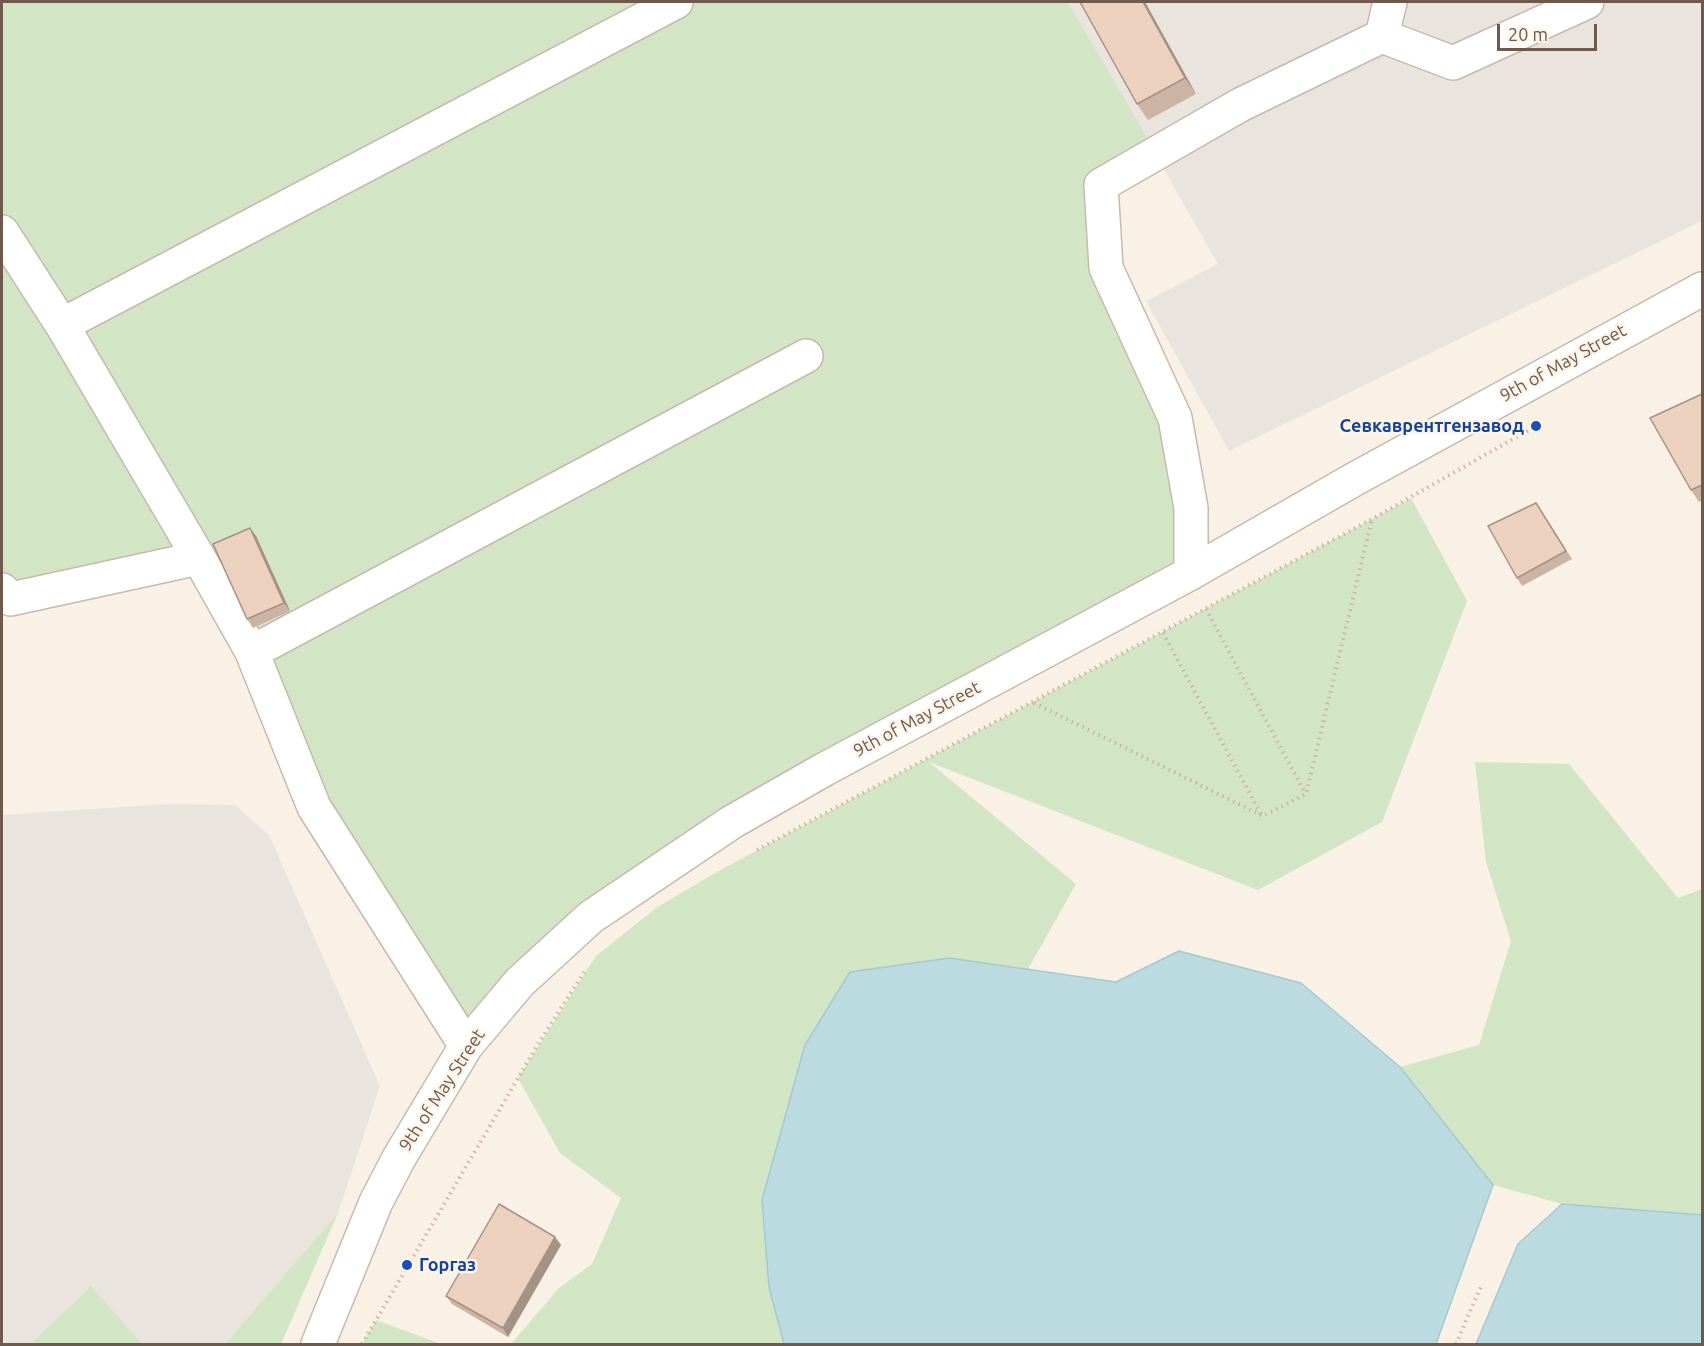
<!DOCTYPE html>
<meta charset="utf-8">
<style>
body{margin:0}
#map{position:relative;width:1704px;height:1346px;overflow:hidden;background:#f9f1e5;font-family:Ubuntu,sans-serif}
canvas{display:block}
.frame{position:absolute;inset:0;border:3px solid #6f594d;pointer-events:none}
.scale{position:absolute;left:1497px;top:24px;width:100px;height:27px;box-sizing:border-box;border:3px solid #6f594d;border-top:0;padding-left:8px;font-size:18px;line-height:21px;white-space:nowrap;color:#6f594d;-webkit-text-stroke:4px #fdf5ea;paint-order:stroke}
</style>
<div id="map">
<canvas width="1704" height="1346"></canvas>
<div class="frame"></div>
<div class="scale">20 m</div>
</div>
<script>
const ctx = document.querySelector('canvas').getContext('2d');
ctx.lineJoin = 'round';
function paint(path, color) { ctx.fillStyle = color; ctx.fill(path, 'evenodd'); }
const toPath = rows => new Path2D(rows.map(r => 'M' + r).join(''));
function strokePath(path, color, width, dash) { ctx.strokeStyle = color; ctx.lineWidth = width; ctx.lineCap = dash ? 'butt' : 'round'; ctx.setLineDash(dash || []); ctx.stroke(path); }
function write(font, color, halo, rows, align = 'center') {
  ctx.font = font + ' Ubuntu,sans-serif'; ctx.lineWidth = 5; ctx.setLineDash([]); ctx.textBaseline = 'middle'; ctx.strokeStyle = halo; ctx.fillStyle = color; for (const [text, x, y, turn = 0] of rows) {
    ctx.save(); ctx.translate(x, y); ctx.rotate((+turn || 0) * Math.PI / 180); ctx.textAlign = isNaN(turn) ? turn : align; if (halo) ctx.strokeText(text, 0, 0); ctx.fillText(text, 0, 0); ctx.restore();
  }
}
const industrial = toPath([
 [1068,2,1702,2,1702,221,1229,451,1146,301,1218,264],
 [169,804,235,805,269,835,380,1086,338,1213,225,1344,142,1344,91,1287,31,1344,6,1344,2,1337,2,815]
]);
const green = toPath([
 [2,2,1068,2,1156,153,1101,185,1106,268,1175,418,1191,573,648,876,466,1046,314,807,199,558,2,590],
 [1411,498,1467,601,1382,822,1258,890,929,762,1076,884,1028,969,949,958,850,972,805,1045,769,1287,784,1344,511,1344,559,1288,592,1264,621,1198,560,1153,518,1078,596,956,656,908,715,873],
 [1475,762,1569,764,1678,898,1702,889,1702,1215,1562,1204,1493,1185,1400,1067,1479,1045,1511,941,1486,862],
 [338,1213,281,1344,225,1344],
 [91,1286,142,1344,31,1344],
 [376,1320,441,1344,362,1344]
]);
const water = toPath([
 [1179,951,1301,983,1400,1067,1493,1185,1436,1344,784,1344,769,1287,762,1200,805,1045,850,972,949,958,1116,982,1179,951],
 [1562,1204,1702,1215,1702,1344,1476,1344,1518,1244,1562,1204]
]);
const path = toPath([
 [1206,609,1305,793],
 [1163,633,1262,816],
 [1034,703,1263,816,1306,794,1372,519],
 [757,850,1372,519,1536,426],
 [362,1344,538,1044,587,968],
 [1456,1344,1482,1284]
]);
const minor = toPath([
 [1382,36,1453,63,1587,2],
 [2,232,62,325,676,2],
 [62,325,199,558],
 [1191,573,1191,508,1175,418,1106,268,1101,185,1240,105,1382,36,1390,2],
 [2,590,11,599,199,558,252,652,314,807,466,1046],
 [252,652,806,356],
 [318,1344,376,1202,399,1158,466,1046,520,982,591,917,732,822,825,769,1191,573,1353,480,1702,289]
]);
const wall = toPath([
 [1145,2,1196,94,1148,120,1137,104],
 [1702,394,1702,501,1699,502,1691,490],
 [1542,512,1572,559,1522,586,1517,578],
 [256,536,290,611,253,628,247,619],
 [555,1237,561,1245,508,1337,452,1304,446,1296]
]);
const shadedWall = toPath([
 [1143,2,1145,2,1196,94,1185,78],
 [250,528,256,536,290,611,284,603],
 [555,1237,561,1245,508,1337,503,1328]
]);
const building = toPath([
 [1080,2,1143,2,1185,78,1137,104,1080,2],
 [1702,394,1702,485,1691,490,1650,418,1702,394],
 [1536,503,1566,551,1517,578,1488,526,1536,503],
 [250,528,284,603,247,619,213,544,250,528],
 [499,1204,555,1237,503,1328,446,1296,499,1204]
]);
const markers = [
 [1536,426,6,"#1a4fb4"],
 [407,1265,6,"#1a4fb4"]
];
const streetNames = [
 ["9th of May Street",1563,363,-29],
 ["9th of May Street",917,719,-28],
 ["9th of May Street",442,1090,-57]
];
const transitNames = [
 ["Севкаврентгензавод",1524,426],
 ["Горгаз",419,1265,"left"]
];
paint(industrial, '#eae4df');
paint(green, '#d2e5c5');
paint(water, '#bcdbe1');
strokePath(water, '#a3cad1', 1.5);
strokePath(minor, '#c9b9ac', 36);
strokePath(path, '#d0b4a3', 4, [1.5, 4.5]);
strokePath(minor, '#fff', 33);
paint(wall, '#cbb4a4');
paint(shadedWall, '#a59286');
paint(building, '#ecd1bf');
strokePath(building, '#a59286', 1.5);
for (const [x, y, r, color] of markers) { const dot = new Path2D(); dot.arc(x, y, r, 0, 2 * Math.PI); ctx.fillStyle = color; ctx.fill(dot); strokePath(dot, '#fdf5ea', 2); }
write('18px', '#6f594d', '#fdf5ea', streetNames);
write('bold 18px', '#164399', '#fdf5ea', transitNames, 'right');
</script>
